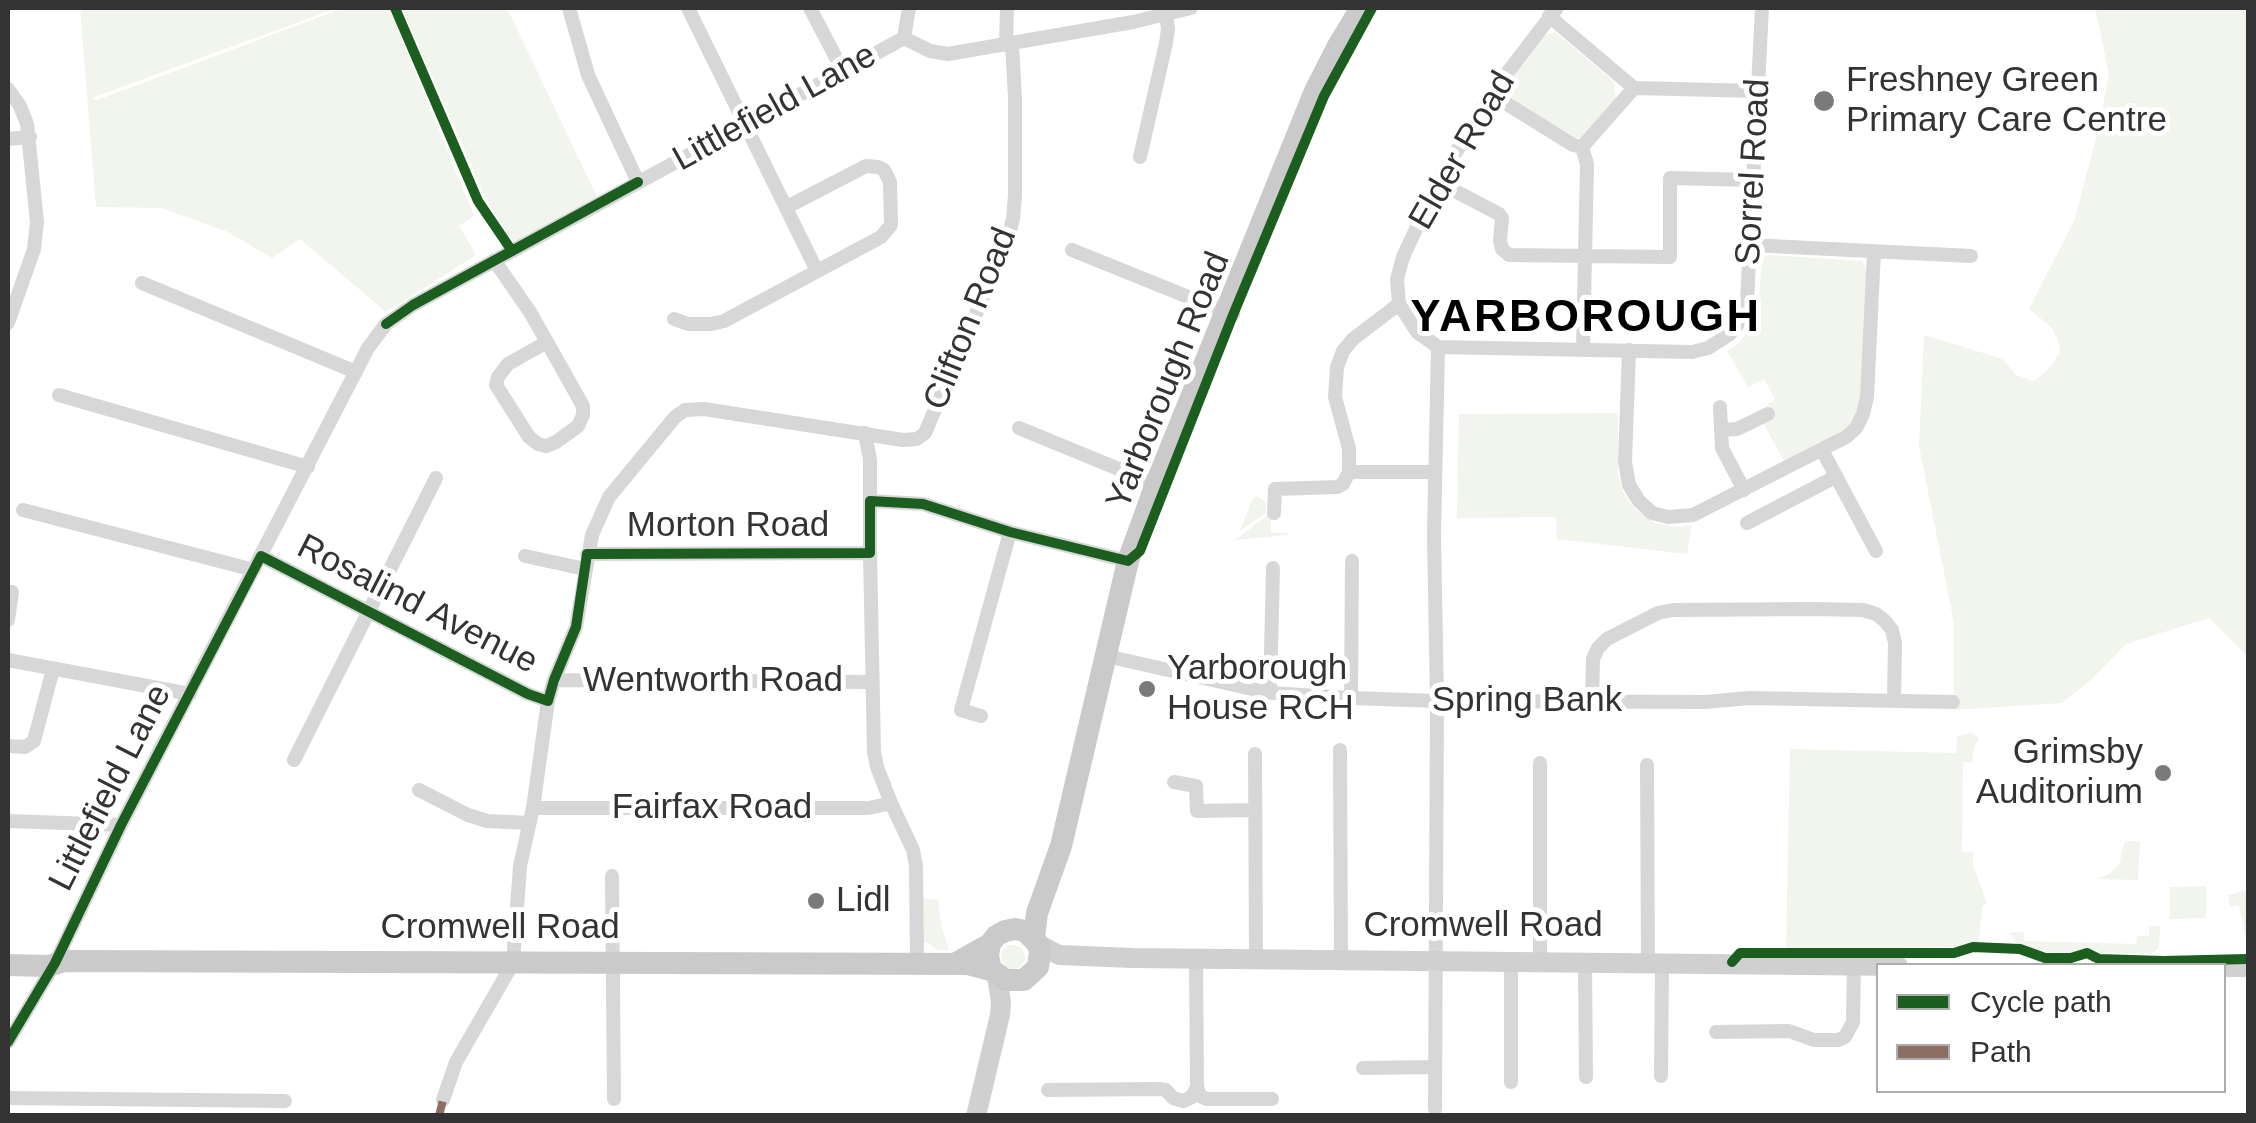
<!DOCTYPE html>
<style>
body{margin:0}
#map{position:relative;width:2256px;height:1123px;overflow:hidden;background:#fff;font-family:Arial,sans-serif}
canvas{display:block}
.frame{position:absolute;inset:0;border:10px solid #333;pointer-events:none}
.legend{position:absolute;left:1876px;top:963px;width:350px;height:130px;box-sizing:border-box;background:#fff;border:2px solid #adadad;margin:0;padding:12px 18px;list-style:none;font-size:30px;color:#333}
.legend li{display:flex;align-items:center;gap:20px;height:50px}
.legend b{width:50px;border:2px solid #adadad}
</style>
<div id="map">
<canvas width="2256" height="1123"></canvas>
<div class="frame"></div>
<ul class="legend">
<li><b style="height:12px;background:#1b5e20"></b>Cycle path</li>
<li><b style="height:12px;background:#8d6e63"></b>Path</li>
</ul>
</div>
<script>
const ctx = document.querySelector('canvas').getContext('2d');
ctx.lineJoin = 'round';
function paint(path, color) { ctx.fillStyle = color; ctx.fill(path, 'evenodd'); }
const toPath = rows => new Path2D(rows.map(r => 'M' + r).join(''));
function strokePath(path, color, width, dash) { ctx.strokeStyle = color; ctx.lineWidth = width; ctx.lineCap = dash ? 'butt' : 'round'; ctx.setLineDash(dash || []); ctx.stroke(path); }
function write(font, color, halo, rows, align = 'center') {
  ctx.font = font + ' Arial,sans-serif'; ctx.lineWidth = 10; ctx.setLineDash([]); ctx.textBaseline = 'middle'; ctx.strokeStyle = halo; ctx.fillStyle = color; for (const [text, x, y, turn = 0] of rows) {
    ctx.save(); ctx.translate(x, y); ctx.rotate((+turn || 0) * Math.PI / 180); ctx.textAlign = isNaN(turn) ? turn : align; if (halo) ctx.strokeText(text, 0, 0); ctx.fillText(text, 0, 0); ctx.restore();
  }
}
const green = toPath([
 [80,8,337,8,92,98,97,100,344,8,389,8,474,216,459,226,476,255,386,312,300,239,272,258,228,232,162,208,96,207],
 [402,8,507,8,597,197,514,243,486,199],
 [2095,8,2248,8,2248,657,2209,618,2126,644,2092,679,2062,703,1954,710,1954,623,1919,446,1924,335,2003,359,2016,375,2034,381,2050,368,2060,352,2058,340,2051,327,2029,309,2075,219,2100,122,2109,74],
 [1555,32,1613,81,1616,98,1583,138,1572,138,1506,95,1508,81,1542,36],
 [1769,255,1862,261,1867,271,1862,401,1850,424,1837,434,1784,461,1762,421,1774,416,1768,404,1775,399,1764,379,1748,387,1727,351,1738,344,1753,325,1758,312,1762,257],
 [1618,413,1618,474,1623,492,1634,508,1655,523,1677,527,1692,525,1687,554,1557,539,1556,517,1457,518,1459,414],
 [1257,496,1266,502,1266,513,1239,532,1253,499],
 [1268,515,1271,515,1271,533,1288,533,1288,535,1235,540],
 [1971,733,1979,738,1974,748,1972,762,1963,762,1962,852,1973,852,1973,865,1987,904,1982,906,1979,943,1963,947,1786,950,1790,749,1956,753,1957,736],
 [2125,841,2140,841,2138,880,2096,879,2109,874,2119,864],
 [2206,886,2206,918,2170,919,2170,887],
 [2248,890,2248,949,2239,905,2230,907,2228,895],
 [923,899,938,900,941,925,949,950,937,950,929,943,923,942],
 [2149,926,2160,926,2159,948,2152,954,2102,953,2094,950,2081,950,2071,953,2033,952,2017,944,2010,933,2024,932,2024,941,2136,944,2137,936,2149,936],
 '1001 957a12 12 0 1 1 24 0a12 12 0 1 1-24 0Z'
]);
const street = toPath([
 [569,8,588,75,638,182],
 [688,8,817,271],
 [810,8,843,71],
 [1557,8,1491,94,1438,182,1403,257,1397,279,1399,304,1417,332,1438,347,1692,352,1708,348,1730,334,1738,324,1747,301,1762,8],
 [904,38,930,51,948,54,1133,22,1191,8],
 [904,38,909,8],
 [1006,45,1007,8],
 [1634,88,1758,91],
 [8,89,20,106,27,124,37,222,34,249,8,323],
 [1491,94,1573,145,1582,147,1634,88,1549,16],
 [8,139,30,137],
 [1582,147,1587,164,1583,349],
 [1140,157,1166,43,1168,29,1166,14],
 [1438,182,1499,214,1502,218,1500,241,1502,249,1509,255,1670,257,1670,178,1753,180],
 [1750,245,1971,256],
 [1072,250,1233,315],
 [494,260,530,312,547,342,583,406,583,415,578,426,556,442,546,446,538,444,529,437,496,385,498,377,508,364,547,342],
 [142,283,356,372],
 [674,319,688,324,711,324,724,321,881,237,891,225,890,182,884,170,878,167,866,166,787,207],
 [1629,350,1625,462,1629,485,1639,501,1652,513,1668,517,1693,515,1846,437,1856,428,1863,414,1867,397,1874,252],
 [59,395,308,467],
 [1720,407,1722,448,1744,490],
 [1019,428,1160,486],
 [1721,430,1737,429,1768,414],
 [865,433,870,460,870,553,874,752,877,767,891,803,913,850,916,866,917,964],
 [1822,450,1876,551],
 [1349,472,1349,449,1335,397,1337,367,1343,351,1353,339,1399,304],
 [870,501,923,504,1010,532,1128,561],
 [23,510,254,570],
 [1274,513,1275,489,1337,487,1343,484,1349,472,1435,472],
 [1747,523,1835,477],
 [587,554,870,553],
 [261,556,528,694,548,701],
 [525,556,585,569],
 [8,620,12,592],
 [1106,656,1270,693,1351,698,1437,701,1705,702,1749,698,1953,702],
 [8,660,190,694],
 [554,680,872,682],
 [1270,693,1273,568],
 [1351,698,1352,561],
 [1592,701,1593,659,1598,648,1607,639,1658,613,1673,610,1813,609,1863,610,1876,614,1885,621,1892,630,1895,643,1894,701],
 [981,716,961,710,1010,532],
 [8,746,25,747,34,741,53,669],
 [1340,750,1341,960],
 [1255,754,1256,959],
 [294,760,436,478],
 [1647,765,1648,962],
 [1174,782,1196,786,1197,811,1254,810],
 [419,790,468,815,487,821,529,823],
 [533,808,869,808,891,803],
 [8,821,121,825],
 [612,876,614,1099],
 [1196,959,1197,1087,1200,1096,1207,1099,1272,1099],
 [1540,962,1540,763],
 [1585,962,1586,1077],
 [1716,1032,1789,1031,1814,1040,1838,1040,1845,1037,1853,1022,1854,964],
 [8,1042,55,963,121,825,368,348,386,324,413,305,904,38],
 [1363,1068,1434,1067],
 [1661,1076,1662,962],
 [1511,1082,1511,962],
 [1048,1090,1161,1089,1166,1090,1173,1098,1183,1101,1192,1097,1197,1087],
 [8,1098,285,1101],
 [443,1100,456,1062,513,963,520,866,533,808,548,701,554,680,576,627,592,535,609,497,675,417,685,410,704,409,903,440,917,439,925,433,1007,241,1013,219,1015,195,1015,98,1012,44],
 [1435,1109,1437,701,1434,535,1438,347]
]);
const secondary = toPath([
 [1038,944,1059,955,1132,958,1898,966],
 [2224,967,2248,967],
 [976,1116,1000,1015,1001,1002,997,976]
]);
const primary = toPath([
 [1034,938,1037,913,1061,846,1128,561,1156,484,1315,91,1338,46,1361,8],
 [958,962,990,944,996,936,1005,931,1015,929,1025,931,1038,944,1040,952,1038,967,1024,980,1006,980,991,970,988,956,990,944],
 [8,965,48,966,65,961,968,964,991,970]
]);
const quiet = toPath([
 [439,1116,443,1100]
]);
const cycleway = toPath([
 [395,8,478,201,512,251],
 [386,324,413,305,638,182],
 [1732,962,1740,953,1954,953,1973,947,2020,949,2045,958,2071,958,2087,953,2099,959,2163,961,2248,959],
 [8,1042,55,963,121,825,261,556,528,694,548,701,554,680,576,627,587,554,870,553,870,501,923,504,1010,532,1128,561,1140,551,1233,315,1324,96,1372,8]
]);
const markers = [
 [1824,101,12,"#7a7a7a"],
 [1147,689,10,"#7a7a7a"],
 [2163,773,10,"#7a7a7a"],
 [816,901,10,"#7a7a7a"]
];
const poiNames = [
 ["Freshney Green",1846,81],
 ["Primary Care Centre",1846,121],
 ["Yarborough",1167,669],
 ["House RCH",1167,709],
 ["Grimsby",2143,753,"right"],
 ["Auditorium",2143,793,"right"],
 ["Lidl",836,901]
];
const streetNames = [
 ["Littlefield Lane",775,108,-29],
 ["Elder Road",1463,151,-60],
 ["Sorrel Road",1754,172,-87],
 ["Clifton Road",971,319,-68],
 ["Yarborough Road",1169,381,-68],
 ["Morton Road",728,526],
 ["Rosalind Avenue",417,605,27],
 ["Wentworth Road",713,681],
 ["Spring Bank",1527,701],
 ["Littlefield Lane",111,788,-63],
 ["Fairfax Road",712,808],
 ["Cromwell Road",1483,926],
 ["Cromwell Road",500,928]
];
const districtNames = [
 ["YARBOROUGH",1586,319]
];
paint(green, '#f1f5ed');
strokePath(street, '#d7d7d7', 14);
strokePath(secondary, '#d0d0d0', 20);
strokePath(primary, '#cacaca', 22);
strokePath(quiet, '#8d6e63', 8, [15, 8]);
strokePath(cycleway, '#1b5e20', 10);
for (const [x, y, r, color] of markers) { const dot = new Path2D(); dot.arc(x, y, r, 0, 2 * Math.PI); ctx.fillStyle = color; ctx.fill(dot); strokePath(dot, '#fff', 4); }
write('35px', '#333', '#fff', poiNames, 'left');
write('35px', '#333', '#fff', streetNames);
ctx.letterSpacing = '2.5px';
write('bold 45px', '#000', '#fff', districtNames);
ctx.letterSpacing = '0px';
</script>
